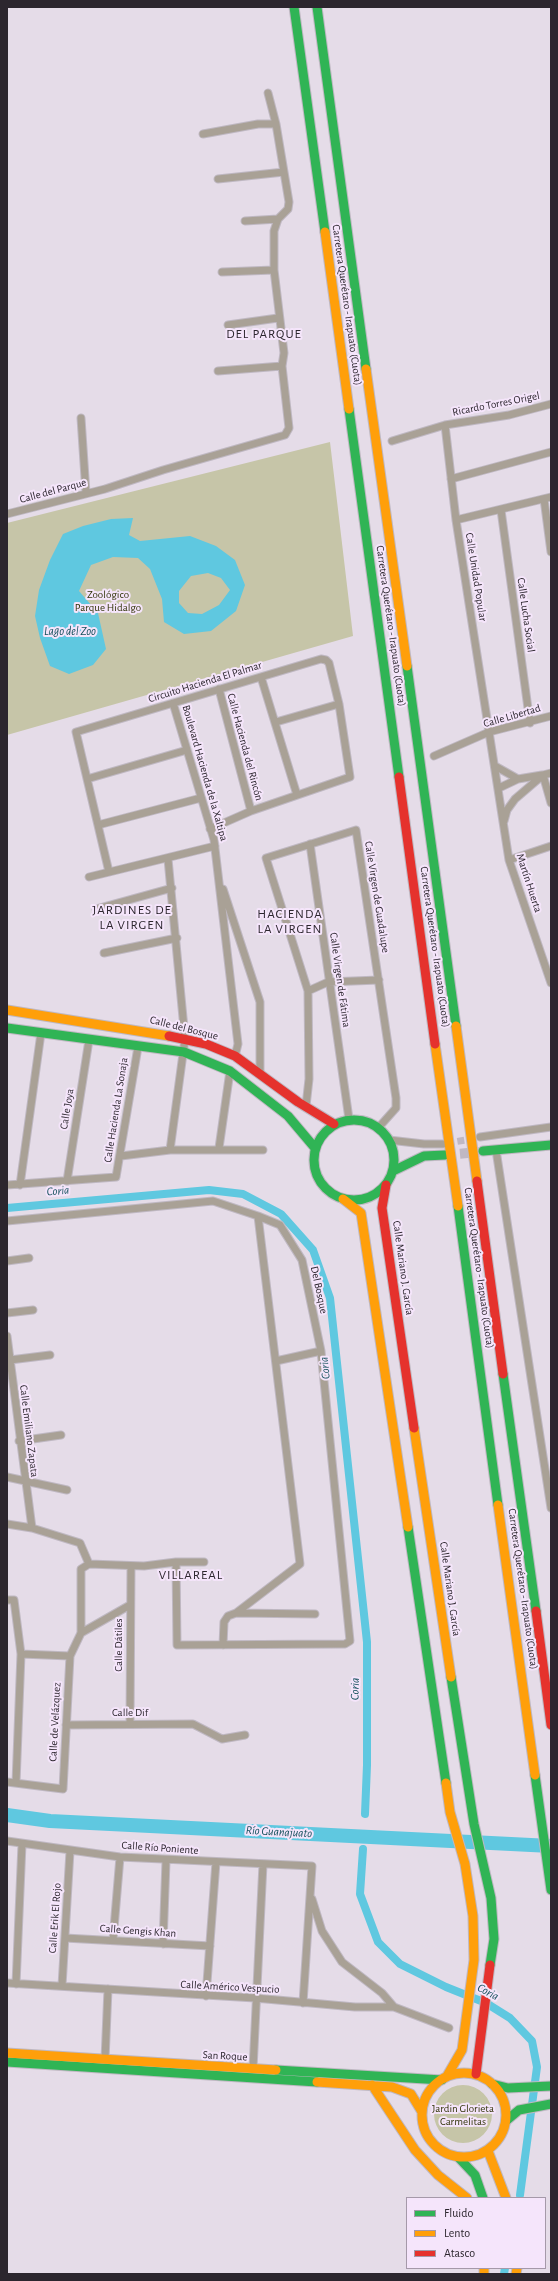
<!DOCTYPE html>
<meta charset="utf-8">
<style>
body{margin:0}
#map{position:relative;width:558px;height:2281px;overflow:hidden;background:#e5dce8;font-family:"Alegreya Sans",sans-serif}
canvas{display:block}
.frame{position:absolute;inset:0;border:8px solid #2c262e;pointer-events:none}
.legend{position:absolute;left:406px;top:2197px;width:140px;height:72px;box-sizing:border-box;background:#f5e5fb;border:1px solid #a599a9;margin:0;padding:5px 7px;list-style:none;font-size:12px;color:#2c262e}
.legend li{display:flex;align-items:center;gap:8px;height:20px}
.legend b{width:20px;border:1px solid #a599a9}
</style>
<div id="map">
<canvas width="558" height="2281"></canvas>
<div class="frame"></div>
<ul class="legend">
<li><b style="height:5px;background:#30b455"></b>Fluido</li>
<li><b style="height:5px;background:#ff9f0a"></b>Lento</li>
<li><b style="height:5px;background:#e5322d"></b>Atasco</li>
</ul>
</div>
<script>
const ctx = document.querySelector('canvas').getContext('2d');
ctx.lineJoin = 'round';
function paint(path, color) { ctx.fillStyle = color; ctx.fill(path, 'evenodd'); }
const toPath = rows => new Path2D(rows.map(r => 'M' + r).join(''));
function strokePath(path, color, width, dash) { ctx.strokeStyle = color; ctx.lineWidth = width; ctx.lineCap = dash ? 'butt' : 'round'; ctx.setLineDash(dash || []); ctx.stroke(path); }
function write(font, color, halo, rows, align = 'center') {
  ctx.font = font + ' "Alegreya Sans",sans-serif'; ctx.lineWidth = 4; ctx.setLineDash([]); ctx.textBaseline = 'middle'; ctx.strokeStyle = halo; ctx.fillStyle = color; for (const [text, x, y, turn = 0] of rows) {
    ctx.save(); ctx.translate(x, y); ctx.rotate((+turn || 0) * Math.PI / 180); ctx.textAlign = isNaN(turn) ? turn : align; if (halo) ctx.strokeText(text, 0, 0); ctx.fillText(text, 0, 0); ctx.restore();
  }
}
const green = toPath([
 [330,442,353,636,7,735,7,523],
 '434 2114a29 29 0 1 1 58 0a29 29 0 1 1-58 0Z'
]);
const water = toPath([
 [133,518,129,535,140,541,190,536,216,546,235,560,245,585,236,611,211,631,184,634,164,622,162,599,150,569,138,558,113,557,91,565,79,591,98,613,106,649,93,665,69,674,50,666,40,638,35,616,39,590,50,560,63,534,83,526,111,519],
 [208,573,221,578,230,590,219,605,202,614,188,613,179,603,179,591,191,576]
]);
const canal = toPath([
 [7,1208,209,1190,243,1194,281,1214,313,1250,330,1298,367,1642,367,1765,365,1814],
 [363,1849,360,1894,378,1942,400,1964,446,1987,486,2003,510,2018,532,2041,537,2067,520,2195],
 [504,2274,505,2268]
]);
const river = toPath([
 [7,1815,50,1821,551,1846]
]);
const streetTunnel = toPath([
 [447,1143,472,1139]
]);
const secondaryTunnel = toPath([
 [445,1155,479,1152]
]);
const street = toPath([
 [203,134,258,124,276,124],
 [218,179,284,172],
 [245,221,278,219],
 [222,272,274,270],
 [228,325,278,318],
 [218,371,282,366],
 [81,418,86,493],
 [445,425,456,520,509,860,551,983],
 [392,441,445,425,509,415,551,404],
 [451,479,551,452],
 [544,499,551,552],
 [501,510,530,723],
 [7,514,105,489,163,470,285,435,289,428,282,366,284,353,274,270,274,231,278,219,288,209,289,202,276,124,268,93],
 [456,520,551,497],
 [261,677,297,795],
 [219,689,251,811],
 [173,703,214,840,238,1044,235,1056],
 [276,722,339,704],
 [434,756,489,732,551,716],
 [495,766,518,779],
 [543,775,551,803],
 [87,779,187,750],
 [499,788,518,779,542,775],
 [504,821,507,810,515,799,543,775,551,773],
 [98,825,201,798],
 [310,844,349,1119],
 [168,859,185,1039,170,1150],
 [509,860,551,846],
 [109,872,76,732,321,659,326,660,329,663,339,704,350,777,251,811,210,829],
 [89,877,215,846],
 [223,889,260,1002,260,1074],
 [96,909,172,888],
 [104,953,177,938],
 [308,991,328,982,379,980],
 [306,1106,309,1079,308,991,266,858,356,830,396,1098,396,1108,379,1127],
 [480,1137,551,1127],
 [389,1140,424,1144,443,1144],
 [219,1148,230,1071],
 [496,1150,551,1508],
 [121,1156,170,1150,263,1150],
 [67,1181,89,1040],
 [7,1185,116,1177,138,1047],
 [20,1185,41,1033],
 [7,1221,213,1201,258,1216,280,1225,302,1260,321,1351,350,1641,345,1644,177,1645,176,1562],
 [7,1261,29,1258],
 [7,1313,33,1310],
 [7,1336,32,1528],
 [10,1360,50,1355],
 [276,1361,321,1351],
 [19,1441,61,1435],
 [7,1477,67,1490],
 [7,1524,32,1528,80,1543,89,1564],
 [7,1600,14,1600,21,1654,16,1783],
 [236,1613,300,1564,258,1216],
 [81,1633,130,1605],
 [223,1645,224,1622,228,1616,236,1613,315,1614],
 [21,1654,70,1656],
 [130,1724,131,1567],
 [66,1725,193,1724,222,1739,245,1735],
 [7,1782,63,1789,70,1656,81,1633,81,1569,89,1564,144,1566,176,1562,204,1562],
 [7,1841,120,1857,312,1866,303,2003],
 [312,1899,322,1931,342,1962,382,1993,394,2007],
 [65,1938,210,1946],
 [113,1940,120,1857],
 [163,1944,166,1861],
 [7,1983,255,1998,355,2007,394,2007,449,2028],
 [16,1984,22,1844],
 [62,1986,70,1851],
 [206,1996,216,1862],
 [105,2060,108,1989],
 [253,2069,263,1864]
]);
const fast = toPath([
 [294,7,325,232],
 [317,7,366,369],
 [349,409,399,777],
 [407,666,456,1026],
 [7,1028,184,1052,230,1071,288,1116,315,1148],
 '314 1160a40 40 0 1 1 80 0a40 40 0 1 1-80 0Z',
 [483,1151,551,1145],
 [393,1171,424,1156,445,1155],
 [458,1206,498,1505],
 [503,1374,536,1611],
 [408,1527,446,1783],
 [451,1677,474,1824,491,1898,494,1939,490,1965],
 [535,1775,551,1890],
 [7,2062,317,2082],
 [276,2070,442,2080],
 [492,2084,508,2088,551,2086],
 [507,2120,519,2110,551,2104],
 [459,2158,475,2175,483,2198]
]);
const slow = toPath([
 [325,232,349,409],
 [366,369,407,666],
 [7,1010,169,1036],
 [456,1026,477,1181],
 [435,1044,458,1206],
 [343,1199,361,1213,408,1527],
 [414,1428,451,1677],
 [498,1505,535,1775],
 [446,1783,450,1812,465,1864,473,1916,474,1960,462,2050,447,2076],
 [7,2053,276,2070],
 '422 2115a42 42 0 1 1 84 0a42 42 0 1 1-84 0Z',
 [317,2082,392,2087,411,2094,422,2112],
 [372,2085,415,2150,438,2175,467,2198],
 [488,2151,506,2198],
 [484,2268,484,2274],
 [516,2274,517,2268]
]);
const jam = toPath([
 [399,777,435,1044],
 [169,1036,206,1044,235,1056,298,1102,334,1124],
 [477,1181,503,1374],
 [386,1185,382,1208,414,1428],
 [536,1611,551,1725],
 [476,2074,490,1965]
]);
const streetNames = [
 ["Carretera Querétaro - Irapuato (Cuota)",347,305,82],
 ["Ricardo Torres Origel",496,404,-11],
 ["Calle del Parque",53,491,-15],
 ["Calle Unidad Popular",476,577,81],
 ["Calle Lucha Social",526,615,82],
 ["Carretera Querétaro - Irapuato (Cuota)",391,626,82],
 ["Circuito Hacienda El Palmar",205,682,-17],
 ["Calle Libertad",512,716,-16],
 ["Calle Hacienda del Rincón",245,747,75],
 ["Boulevard Hacienda de la Xaltipa",205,773,74],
 ["Martín Huerta",529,883,72],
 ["Calle Virgen de Guadalupe",377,897,81],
 ["Carretera Querétaro - Irapuato (Cuota)",435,947,82],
 ["Calle Virgen de Fátima",340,980,82],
 ["Calle del Bosque",184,1028,14],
 ["Calle Joya",67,1109,-81],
 ["Calle Hacienda La Sonaja",116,1110,-81],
 ["Calle Mariano J. García",403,1268,82],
 ["Carretera Querétaro - Irapuato (Cuota)",479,1268,82],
 ["Del Bosque",319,1290,78],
 ["Calle Emiliano Zapata",29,1431,83],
 ["Calle Mariano J. García",450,1589,82],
 ["Carretera Querétaro - Irapuato (Cuota)",523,1589,82],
 ["Calle Dátiles",119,1645,-90],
 ["Calle Dif",130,1713],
 ["Calle de Velázquez",55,1722,-87],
 ["Calle Río Poniente",160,1848,4],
 ["Calle Erik El Rojo",55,1918,-86],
 ["Calle Gengis Khan",138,1931,4],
 ["Calle Américo Vespucio",230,1987,3],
 ["San Roque",225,2056,3]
];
const parkNames = [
 ["Zoológico",108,595],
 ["Parque Hidalgo",108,608],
 ["Jardin Glorieta",463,2109],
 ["Carmelitas",463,2122]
];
const waterNames = [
 ["Lago del Zoo",70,631],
 ["Coria",58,1191,-5],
 ["Coria",325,1368,-96],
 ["Coria",355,1689,-89],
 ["Río Guanajuato",279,1832,3],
 ["Coria",488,1992,28]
];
const quarterNames = [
 ["DEL PARQUE",264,334],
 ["JARDINES DE",132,910],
 ["LA VIRGEN",132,925],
 ["HACIENDA",290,914],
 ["LA VIRGEN",290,929],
 ["VILLAREAL",191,1575]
];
paint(green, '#c6c5a8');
paint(water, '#5fc8e0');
strokePath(canal, '#5fc8e0', 8);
strokePath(river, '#5fc8e0', 14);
strokePath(streetTunnel, '#c0b8c3', 7, [7, 3.5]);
strokePath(secondaryTunnel, '#c0b8c3', 10, [10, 5]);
strokePath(street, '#bfb8c2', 9);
strokePath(fast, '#bfb8c2', 11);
strokePath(slow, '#bfb8c2', 11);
strokePath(jam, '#bfb8c2', 11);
strokePath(street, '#a9a196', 7);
strokePath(fast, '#30b455', 9);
strokePath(slow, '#ff9f0a', 9);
strokePath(jam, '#e5322d', 9);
write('11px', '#2c262e', '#f5e5fb', streetNames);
write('11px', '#313408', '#f5e5fb', parkNames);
write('italic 12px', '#134f5b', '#f5e5fb', waterNames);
ctx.letterSpacing = '1px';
write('13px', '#2c262e', '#f5e5fb', quarterNames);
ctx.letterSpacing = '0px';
</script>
